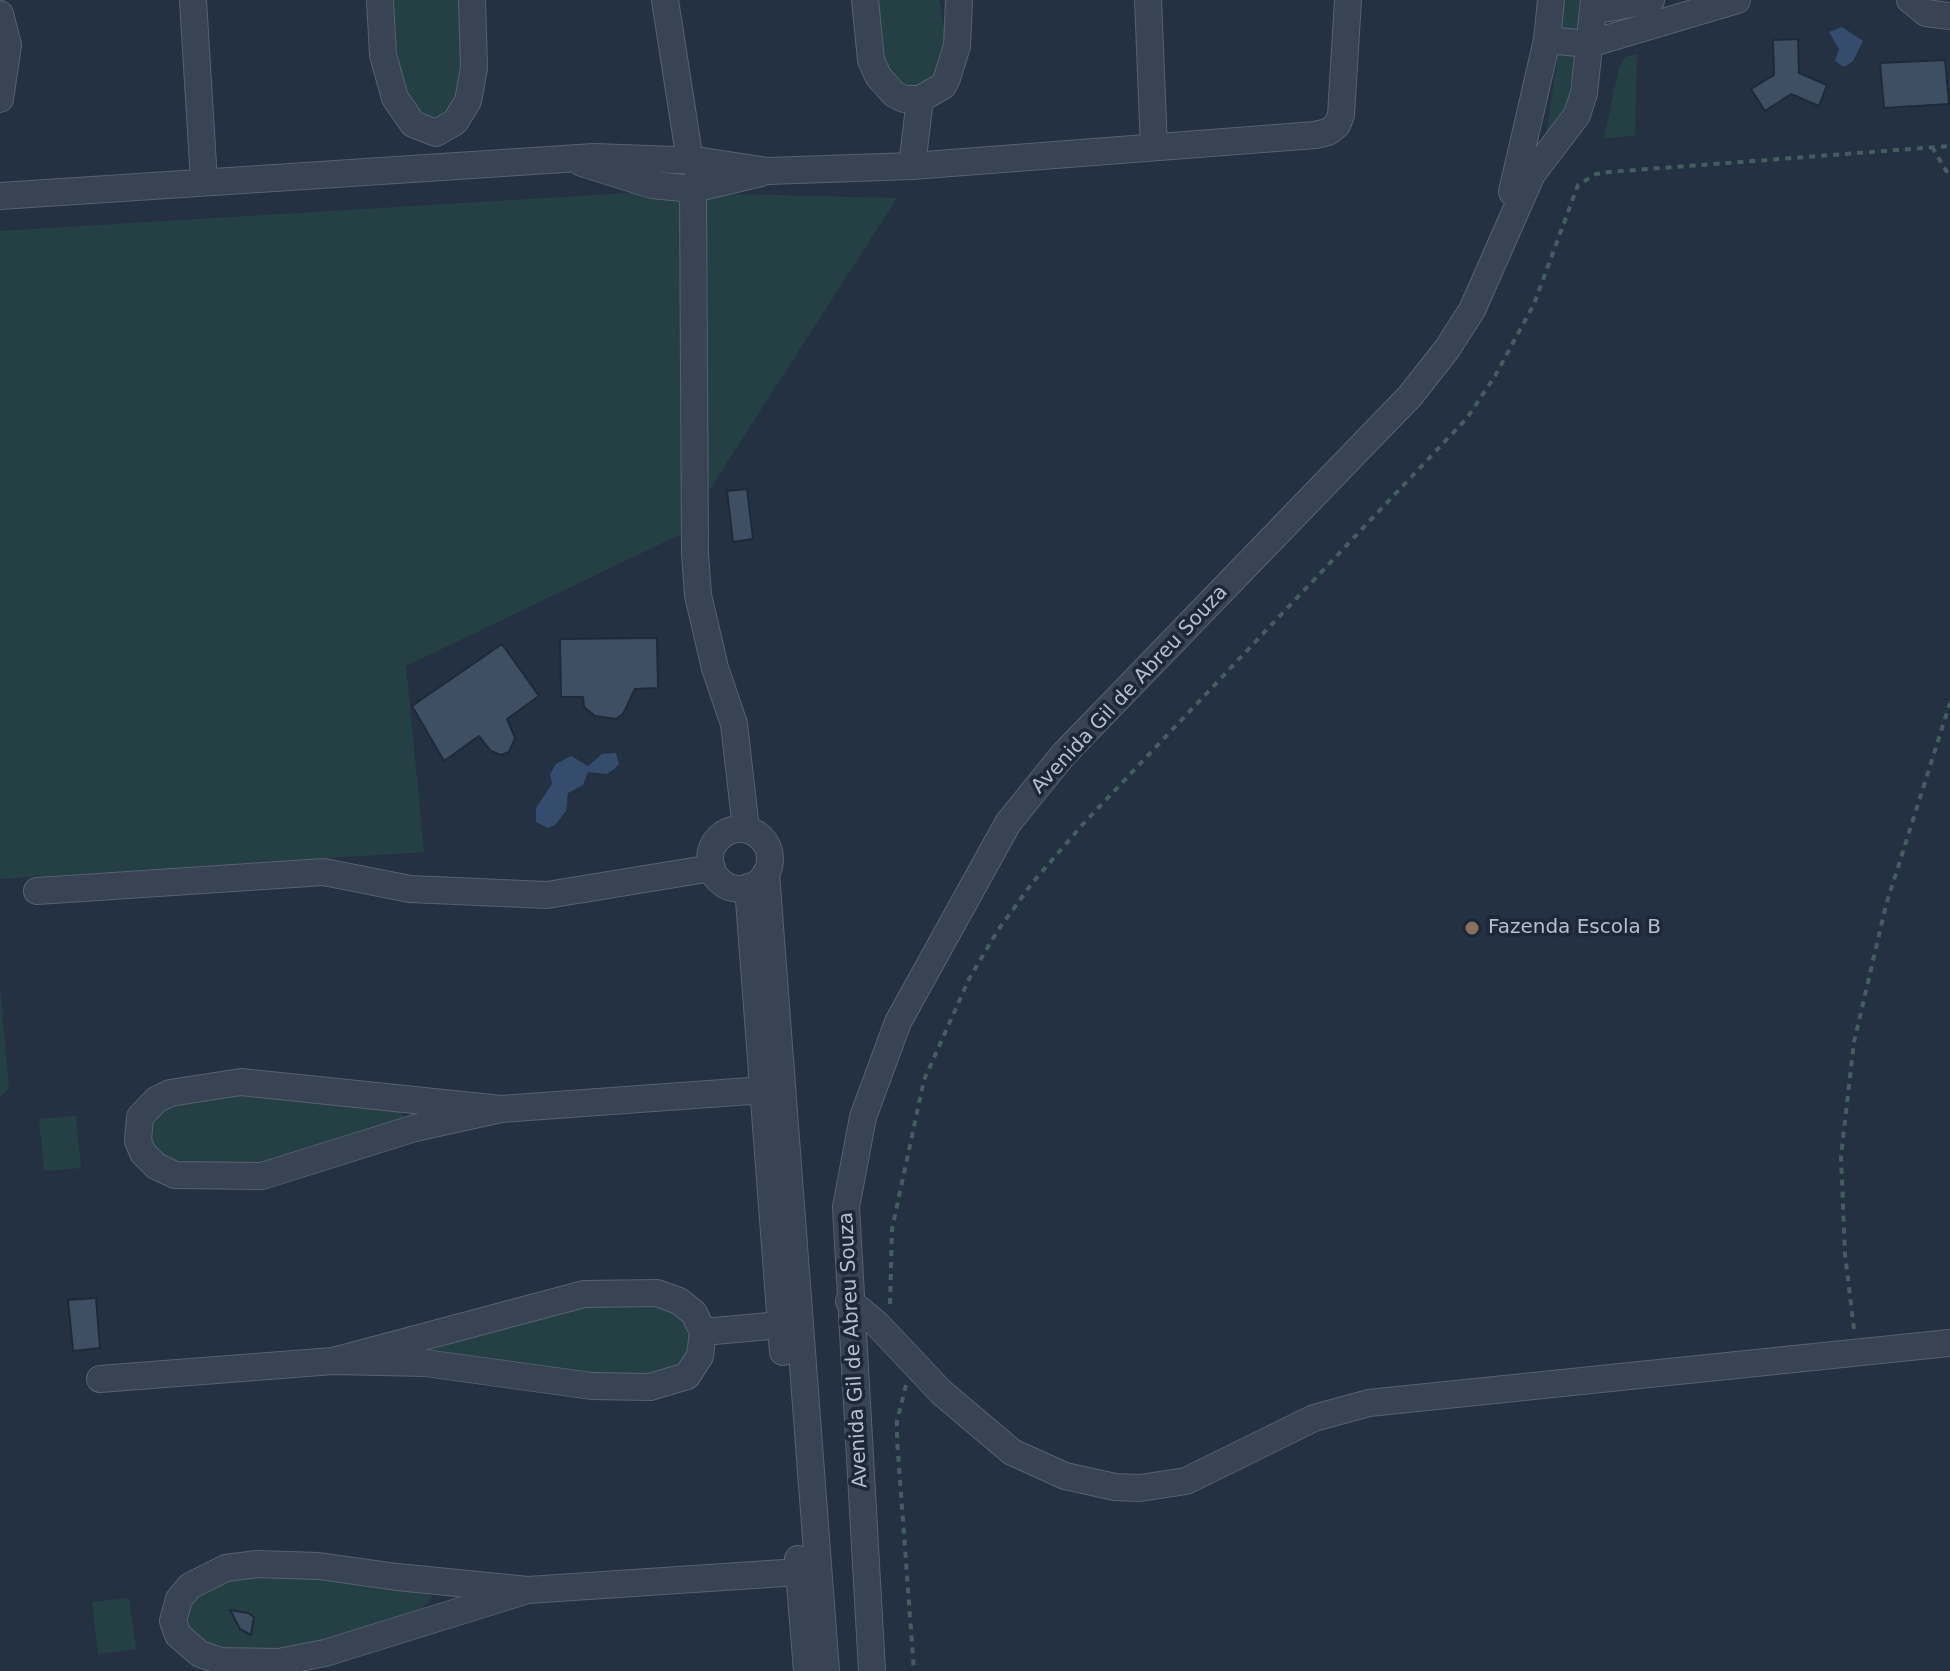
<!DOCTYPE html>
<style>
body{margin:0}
canvas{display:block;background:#233143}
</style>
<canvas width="1950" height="1671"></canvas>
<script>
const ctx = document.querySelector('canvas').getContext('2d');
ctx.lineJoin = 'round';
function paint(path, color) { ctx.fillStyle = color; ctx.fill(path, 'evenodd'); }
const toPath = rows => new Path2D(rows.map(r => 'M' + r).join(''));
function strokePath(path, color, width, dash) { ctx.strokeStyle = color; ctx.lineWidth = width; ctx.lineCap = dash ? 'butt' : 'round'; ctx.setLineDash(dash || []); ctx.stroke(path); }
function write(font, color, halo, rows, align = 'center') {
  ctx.font = font + ' "DejaVu Sans",sans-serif'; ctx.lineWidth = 7; ctx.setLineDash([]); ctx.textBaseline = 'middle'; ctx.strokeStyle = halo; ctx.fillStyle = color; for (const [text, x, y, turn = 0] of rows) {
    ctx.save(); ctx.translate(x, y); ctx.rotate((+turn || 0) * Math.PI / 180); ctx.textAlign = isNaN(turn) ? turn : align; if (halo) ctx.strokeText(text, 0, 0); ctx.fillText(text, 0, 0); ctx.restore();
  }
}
const green = toPath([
 [391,0,462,0,461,97,443,115,429,119,422,116,407,99,390,18],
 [870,0,939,0,945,31,939,67,926,87,908,94,885,77],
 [1562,0,1582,0,1579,24,1574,31,1558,30],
 [1563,51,1571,52,1575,57,1566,113,1546,136,1558,54],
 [1637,54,1635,135,1604,139,1619,67,1625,57],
 [646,192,897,198,681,534,406,666,424,852,0,879,0,231],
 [0,985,9,1089,0,1097],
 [242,1090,356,1105,401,1112,403,1116,402,1121,261,1167,197,1166,165,1161,150,1150,152,1119,164,1108],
 [76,1116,81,1168,44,1171,39,1119],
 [645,1302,680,1308,693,1322,687,1363,667,1375,598,1378,427,1351,582,1305],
 [301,1573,427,1592,432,1597,422,1609,313,1647,249,1653,204,1645,190,1633,184,1620,189,1605,206,1586,222,1580],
 [129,1598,136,1649,98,1654,92,1602]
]);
const water = toPath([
 [1842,27,1863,41,1853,61,1844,67,1835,61,1839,49,1829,32],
 [616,753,619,764,614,769,607,774,588,772,583,785,568,793,566,811,555,825,548,828,536,822,536,808,552,784,550,774,556,764,571,756,588,766,602,754]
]);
const building = toPath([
 [1798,39,1799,73,1827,85,1819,106,1791,94,1765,111,1751,89,1774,75,1773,40,1798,39],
 [1945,60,1949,104,1884,108,1880,63,1945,60],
 [747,489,753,539,733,542,727,491,747,489],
 [657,638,658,688,635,689,623,714,616,719,595,716,584,707,583,697,561,697,560,639,657,638],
 [502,644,539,696,507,719,515,738,509,752,501,755,491,751,479,736,444,761,412,706,502,644],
 [96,1298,100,1348,73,1351,68,1300,96,1298],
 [230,1610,248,1613,254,1617,251,1635,240,1629,230,1610]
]);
const path = toPath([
 [1932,147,1950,177],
 [890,1304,892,1229,924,1080,969,979,998,930,1033,882,1084,823,1467,418,1495,376,1534,304,1578,185,1596,174,1609,172,1950,146],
 [1854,1329,1845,1254,1841,1156,1854,1042,1886,905,1950,703],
 [906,1385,897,1421,897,1439,914,1671]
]);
const minor = toPath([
 [193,0,204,181],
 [380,0,383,55,395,98,413,124,436,133,455,122,468,101,474,68,472,0],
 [665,0,690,161,704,174,693,189,695,554,698,595,715,668,734,724,746,829],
 [865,0,871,60,878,76,894,94,904,99,920,99,943,86,947,78,957,46,959,0],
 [1148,0,1154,147],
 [1910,0,1926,13,1950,16],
 [1593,11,1651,0],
 [0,14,8,45,0,99],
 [1547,40,1589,44,1737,0],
 [582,163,652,185,693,189,761,173],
 [912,166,920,99],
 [1512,192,1547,40,1551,0],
 [0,196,594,157,702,161,768,171,912,166,1315,135,1328,132,1337,125,1341,115,1348,0],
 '710 859a30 30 0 1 1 60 0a30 30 0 1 1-60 0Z',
 [766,873,826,1671],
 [748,887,783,1352],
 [37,891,324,872,410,889,547,895,712,868],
 [501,1109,241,1082,170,1093,156,1100,140,1117,138,1141,143,1153,156,1166,175,1175,262,1176,415,1128,501,1109,764,1090],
 [849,1301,877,1324,941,1392,1012,1452,1065,1476,1115,1487,1140,1488,1186,1481,1314,1418,1369,1403,1950,1343],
 [703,1332,781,1325],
 [100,1379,333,1361,425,1363,592,1386,650,1387,687,1376,700,1356,703,1332,694,1313,679,1301,657,1293,584,1294,333,1361],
 [798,1559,807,1671],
 [528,1590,325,1653,279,1662,221,1661,200,1654,178,1635,173,1621,179,1599,190,1586,226,1568,257,1564,319,1566,397,1577,528,1590,799,1572],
 [872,1671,846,1207,863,1117,898,1022,1008,823,1063,755,1410,396,1447,349,1472,310,1532,174,1577,115,1584,93,1594,0]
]);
const markers = [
 [1472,928,8,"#8d6e63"]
];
const streetNames = [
 ["Avenida Gil de Abreu Souza",1130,690,-47],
 ["Avenida Gil de Abreu Souza",854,1350,-93]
];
const poiNames = [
 ["Fazenda Escola B",1488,928]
];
paint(green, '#254044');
paint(water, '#354c6c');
paint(building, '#3f4f63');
strokePath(building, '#1e2a3a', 2);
strokePath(minor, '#566170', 28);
strokePath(path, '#445d61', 4, [6, 6]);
strokePath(minor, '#384353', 26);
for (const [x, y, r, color] of markers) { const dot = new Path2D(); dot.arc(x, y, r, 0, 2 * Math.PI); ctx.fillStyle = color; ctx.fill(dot); strokePath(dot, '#1c2838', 3); }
write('20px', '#b5becd', '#1c2838', streetNames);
write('20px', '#b5becd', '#1c2838', poiNames, 'left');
</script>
